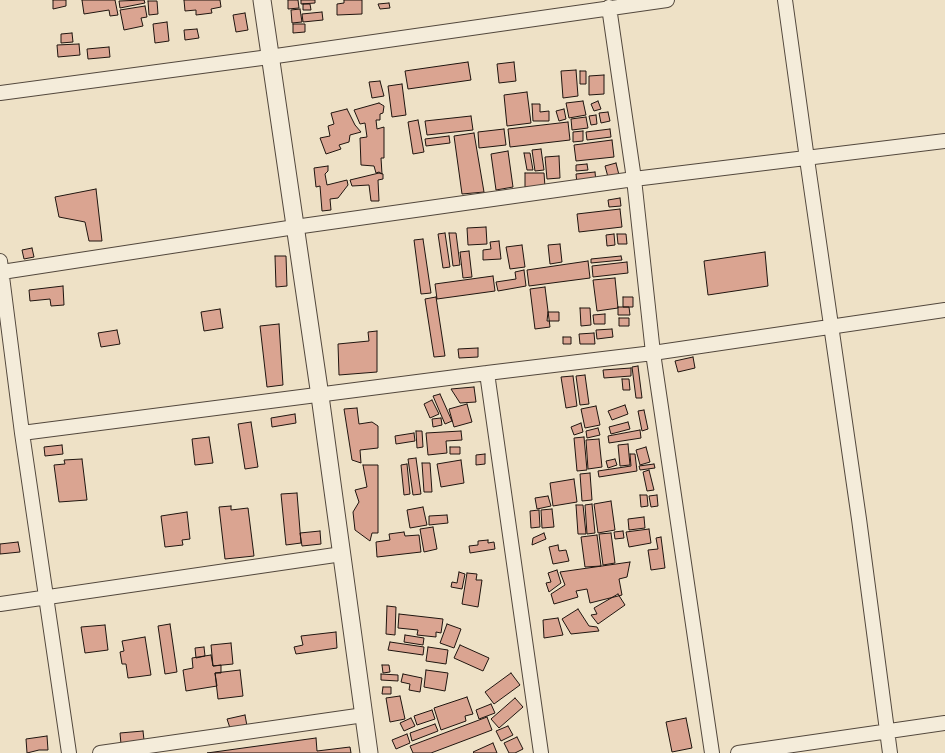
<!DOCTYPE html>
<style>
body{margin:0}
canvas{display:block;background:#eee1c6}
</style>
<canvas width="945" height="753"></canvas>
<script>
const ctx = document.querySelector('canvas').getContext('2d');
ctx.lineJoin = 'round';
function paint(path, color) { ctx.fillStyle = color; ctx.fill(path, 'evenodd'); }
const toPath = rows => new Path2D(rows.map(r => 'M' + r).join(''));
function strokePath(path, color, width, dash) { ctx.strokeStyle = color; ctx.lineWidth = width; ctx.lineCap = dash ? 'butt' : 'round'; ctx.setLineDash(dash || []); ctx.stroke(path); }
const building = toPath([
 [53,0,66,0,66,6,53,9,53,0],
 [82,0,115,0,118,15,110,16,109,10,84,14,82,0],
 [144,0,145,3,120,8,119,1,144,0],
 [184,0,220,0,221,7,211,9,212,13,196,15,196,10,185,11,184,0],
 [288,0,298,0,299,8,288,9,288,0],
 [301,0,315,0,315,3,301,4,301,0],
 [344,0,362,0,362,14,337,15,337,4,344,3,344,0],
 [148,1,157,1,158,14,149,15,148,1],
 [389,3,390,8,380,9,378,4,389,3],
 [303,4,310,4,311,10,303,10,303,4],
 [145,6,147,17,141,18,143,26,124,30,120,10,145,6],
 [300,9,302,22,292,23,291,10,300,9],
 [322,12,323,20,303,22,302,14,322,12],
 [245,13,248,30,236,32,233,15,245,13],
 [167,22,169,41,155,43,153,24,167,22],
 [293,24,305,24,305,32,293,33,293,24],
 [197,29,199,38,185,40,184,30,197,29],
 [72,33,73,42,61,43,61,34,72,33],
 [79,44,80,55,58,57,57,45,79,44],
 [109,47,110,57,88,59,87,49,109,47],
 [468,62,471,80,408,89,405,71,468,62],
 [514,62,516,81,499,83,497,64,514,62],
 [576,70,578,96,563,98,561,71,576,70],
 [580,71,586,71,586,84,580,84,580,71],
 [604,75,604,94,589,95,589,76,604,75],
 [380,81,384,96,372,98,369,82,380,81],
 [402,84,406,115,392,117,388,86,402,84],
 [527,92,531,123,507,126,504,95,527,92],
 [583,101,586,115,569,118,566,103,583,101],
 [598,101,601,109,594,111,591,104,598,101],
 [379,103,384,106,383,113,380,114,380,120,376,120,377,129,384,127,384,158,381,158,382,174,379,172,376,173,374,166,361,165,360,138,367,137,365,123,360,124,354,110,379,103],
 [532,104,540,104,540,112,549,111,549,121,533,121,532,104],
 [347,109,355,125,361,132,350,135,349,142,339,145,341,149,326,154,320,138,330,136,328,126,334,124,331,113,347,109],
 [564,109,566,119,559,121,556,111,564,109],
 [608,112,610,121,601,123,599,113,608,112],
 [596,115,597,124,591,125,589,116,596,115],
 [471,116,473,130,427,135,425,121,471,116],
 [586,117,588,128,572,130,571,119,586,117],
 [418,120,424,152,413,154,408,122,418,120],
 [568,122,570,140,510,147,508,129,568,122],
 [504,129,506,145,479,148,478,132,504,129],
 [610,129,611,137,587,140,586,132,610,129],
 [583,131,583,141,573,142,573,132,583,131],
 [474,133,484,192,462,194,454,136,474,133],
 [449,136,450,143,426,146,425,139,449,136],
 [612,140,614,157,576,161,574,145,612,140],
 [541,149,544,170,535,171,532,150,541,149],
 [508,151,513,187,496,190,491,154,508,151],
 [524,153,530,153,533,170,527,170,524,153],
 [559,156,560,178,547,179,545,157,559,156],
 [616,163,619,175,608,177,605,166,616,163],
 [587,164,588,170,576,171,576,165,587,164],
 [328,166,328,171,325,174,327,185,347,180,348,185,338,198,330,199,331,210,322,211,320,186,316,187,314,168,328,166],
 [595,172,596,182,577,184,576,174,595,172],
 [379,173,383,174,383,179,378,180,379,201,371,201,369,185,352,186,350,180,379,173],
 [525,173,544,173,545,187,525,187,525,173],
 [96,189,102,241,89,241,85,222,59,217,55,197,96,189],
 [620,198,621,206,609,207,608,200,620,198],
 [620,209,622,227,579,232,577,214,620,209],
 [486,227,487,244,468,245,467,228,486,227],
 [445,233,450,267,443,268,438,234,445,233],
 [449,233,456,233,460,265,453,266,449,233],
 [614,234,615,245,607,246,606,235,614,234],
 [617,234,626,234,627,244,618,244,617,234],
 [423,239,431,293,421,294,414,240,423,239],
 [499,241,501,259,483,260,483,250,491,249,490,242,499,241],
 [560,244,562,262,550,264,548,245,560,244],
 [522,245,525,267,510,269,506,247,522,245],
 [32,248,34,257,24,259,22,250,32,248],
 [469,251,472,277,463,278,460,252,469,251],
 [765,252,768,286,708,295,704,261,765,252],
 [275,256,286,256,287,286,276,287,275,256],
 [621,256,622,260,591,263,591,259,621,256],
 [588,261,590,278,529,286,527,270,588,261],
 [627,262,628,273,593,277,592,266,627,262],
 [524,270,526,286,498,291,496,282,516,279,515,272,524,270],
 [493,276,495,291,437,299,435,284,493,276],
 [615,278,618,308,597,311,593,280,615,278],
 [63,286,64,305,51,306,50,299,30,301,29,290,63,286],
 [545,287,550,327,535,329,530,289,545,287],
 [436,297,445,356,434,357,425,299,436,297],
 [623,297,633,297,633,307,623,307,623,297],
 [618,307,629,307,630,315,618,315,618,307],
 [580,308,590,308,591,325,581,326,580,308],
 [220,309,223,328,204,331,201,312,220,309],
 [548,312,559,312,559,321,547,321,548,312],
 [605,314,605,324,594,324,593,315,605,314],
 [619,318,629,318,629,326,619,326,619,318],
 [279,324,283,385,267,387,260,326,279,324],
 [612,329,613,337,597,339,596,330,612,329],
 [117,330,120,344,101,347,98,333,117,330],
 [377,331,377,372,339,375,338,344,369,341,368,332,377,331],
 [594,333,595,344,580,344,579,334,594,333],
 [563,337,571,337,571,344,563,344,563,337],
 [478,348,478,357,459,358,458,349,478,348],
 [693,357,695,368,678,372,675,361,693,357],
 [638,366,642,398,636,398,632,367,638,366],
 [631,368,631,376,604,378,603,370,631,368],
 [585,375,589,404,580,405,576,376,585,375],
 [573,376,577,406,566,408,561,377,573,376],
 [622,379,629,379,630,390,623,390,622,379],
 [474,387,476,402,460,403,451,389,474,387],
 [440,394,452,421,445,424,433,396,440,394],
 [432,400,439,414,430,418,424,404,432,400],
 [467,404,472,422,454,427,449,409,467,404],
 [625,405,628,414,612,420,608,411,625,405],
 [596,406,600,425,585,428,581,409,596,406],
 [357,408,359,424,372,422,378,426,378,448,360,450,361,463,352,460,344,409,357,408],
 [644,410,648,429,642,431,638,411,644,410],
 [295,414,296,423,272,427,271,418,295,414],
 [441,418,442,425,433,427,432,419,441,418],
 [251,422,258,467,245,469,238,424,251,422],
 [628,422,630,429,611,434,609,427,628,422],
 [581,423,583,432,574,435,571,427,581,423],
 [598,428,600,435,587,438,586,431,598,428],
 [640,430,641,438,609,443,608,436,640,430],
 [416,431,422,431,423,447,417,448,416,431],
 [461,431,462,440,446,441,447,453,428,455,426,433,461,431],
 [414,433,415,441,396,444,395,436,414,433],
 [209,437,213,463,195,465,192,439,209,437],
 [584,437,587,470,577,471,574,438,584,437],
 [599,439,602,467,588,469,586,440,599,439],
 [628,444,630,465,620,466,618,445,628,444],
 [62,445,63,454,45,456,44,447,62,445],
 [450,447,460,447,460,454,450,454,450,447],
 [646,447,650,462,640,465,636,450,646,447],
 [485,454,485,464,476,465,476,455,485,454],
 [630,454,635,454,637,471,599,477,598,471,631,466,630,454],
 [416,458,421,494,413,495,408,459,416,458],
 [82,459,87,500,59,502,54,465,65,464,64,460,82,459],
 [615,459,617,465,608,468,606,461,615,459],
 [461,460,464,483,441,487,437,464,461,460],
 [422,463,430,463,432,492,424,492,422,463],
 [407,464,410,494,404,495,401,465,407,464],
 [654,464,655,468,640,470,639,466,654,464],
 [363,465,378,465,378,533,372,533,370,541,355,530,353,512,359,502,355,490,367,487,363,465],
 [649,470,654,490,647,491,643,472,649,470],
 [590,473,592,500,582,501,580,474,590,473],
 [574,479,577,502,553,506,550,483,574,479],
 [297,493,301,543,286,545,281,494,297,493],
 [640,495,647,495,648,506,641,507,640,495],
 [657,495,658,506,651,507,649,496,657,495],
 [548,496,551,506,537,509,535,498,548,496],
 [611,501,615,530,598,533,594,504,611,501],
 [592,504,595,533,587,534,585,505,592,504],
 [576,505,583,505,586,534,578,534,576,505],
 [231,506,231,510,248,508,254,556,225,559,219,507,231,506],
 [423,507,427,525,410,528,407,510,423,507],
 [552,509,554,527,542,528,541,510,552,509],
 [539,510,540,527,531,528,530,511,539,510],
 [187,512,190,539,182,540,183,545,165,547,161,516,187,512],
 [447,515,448,523,429,525,429,516,447,515],
 [644,517,645,528,629,530,628,519,644,517],
 [433,527,437,549,424,552,420,529,433,527],
 [649,529,651,543,629,547,626,532,649,529],
 [320,531,321,544,302,546,300,533,320,531],
 [623,531,624,538,615,539,614,532,623,531],
 [404,532,405,536,419,535,421,552,377,557,376,542,390,540,389,534,404,532],
 [544,533,546,539,532,545,533,538,544,533],
 [611,533,615,563,603,565,599,534,611,533],
 [597,535,601,566,585,567,581,537,597,535],
 [661,537,665,568,651,570,648,550,658,549,656,538,661,537],
 [488,540,488,543,494,542,495,549,470,553,469,546,478,545,478,541,488,540],
 [18,542,20,552,0,554,0,544,18,542],
 [558,545,559,551,566,550,569,561,553,564,549,547,558,545],
 [630,562,627,577,619,579,622,595,590,603,587,589,576,591,578,597,554,604,551,594,565,585,560,572,630,562],
 [557,570,561,583,549,592,546,583,551,582,548,573,557,570],
 [459,572,465,574,462,589,451,587,452,582,457,583,459,572],
 [467,573,477,574,476,580,482,580,478,607,462,604,467,573],
 [618,594,625,605,598,624,591,615,597,614,594,608,618,594],
 [387,606,396,607,395,635,386,634,387,606],
 [578,609,589,626,597,627,599,631,571,634,562,619,578,609],
 [399,614,443,619,441,633,436,632,436,637,417,635,418,630,398,628,399,614],
 [558,618,563,635,544,638,543,620,558,618],
 [170,624,177,672,165,674,158,626,170,624],
 [447,624,461,629,454,648,440,643,447,624],
 [105,625,108,650,85,653,81,627,105,625],
 [336,632,337,648,296,654,294,647,303,645,301,636,336,632],
 [405,635,424,638,423,645,404,642,405,635],
 [145,637,151,675,128,678,126,664,122,664,120,652,124,651,122,641,145,637],
 [390,642,424,647,423,655,388,650,390,642],
 [231,643,233,664,213,666,211,645,231,643],
 [460,645,489,658,483,671,454,658,460,645],
 [204,647,205,656,196,658,195,648,204,647],
 [428,647,448,650,446,664,426,661,428,647],
 [211,655,213,666,221,665,221,673,215,673,217,686,186,691,183,670,193,668,192,658,211,655],
 [382,665,389,665,390,672,383,673,382,665],
 [240,670,243,696,218,699,215,673,240,670],
 [426,670,448,673,445,691,424,687,426,670],
 [511,673,520,685,494,704,485,692,511,673],
 [381,674,398,675,398,681,381,680,381,674],
 [403,674,422,678,420,692,409,690,410,684,401,682,403,674],
 [383,687,391,687,391,694,382,694,383,687],
 [400,696,405,719,390,722,386,698,400,696],
 [467,697,473,714,465,716,466,721,441,730,434,708,467,697],
 [515,698,523,707,499,728,491,719,515,698],
 [491,704,495,713,479,719,476,710,491,704],
 [432,710,435,719,417,725,414,716,432,710],
 [245,715,247,726,230,728,227,719,245,715],
 [487,717,492,730,431,753,413,753,410,746,487,717],
 [411,718,415,726,404,731,400,723,411,718],
 [686,718,692,748,672,752,666,722,686,718],
 [435,724,438,731,412,741,410,733,435,724],
 [508,726,513,735,501,741,496,731,508,726],
 [143,731,144,740,121,744,120,733,143,731],
 [407,734,410,743,396,749,392,740,407,734],
 [47,736,48,750,39,750,27,753,26,739,47,736],
 [517,737,523,749,515,753,509,753,504,743,517,737],
 [316,738,317,751,350,747,351,753,207,753,316,738],
 [493,743,497,753,474,753,473,752,493,743]
]);
const minor = toPath([
 [785,0,807,159,859,519,890,753],
 [609,7,634,179,653,353,712,753],
 [0,93,269,57,667,0],
 [0,261,22,433,69,753],
 [2,272,295,227,634,179,945,141],
 [487,373,541,753],
 [22,433,487,373,653,353,945,310],
 [0,604,342,554],
 [100,753,364,715],
 [738,753,945,723]
]);
const tertiary = toPath([
 [262,0,320,396,369,753]
]);
paint(building, '#daa491');
strokePath(building, '#1f150f', 1);
strokePath(minor, '#53483d', 16);
strokePath(tertiary, '#53483d', 19);
strokePath(minor, '#f4ecda', 14);
strokePath(tertiary, '#f4ecda', 17);
</script>
